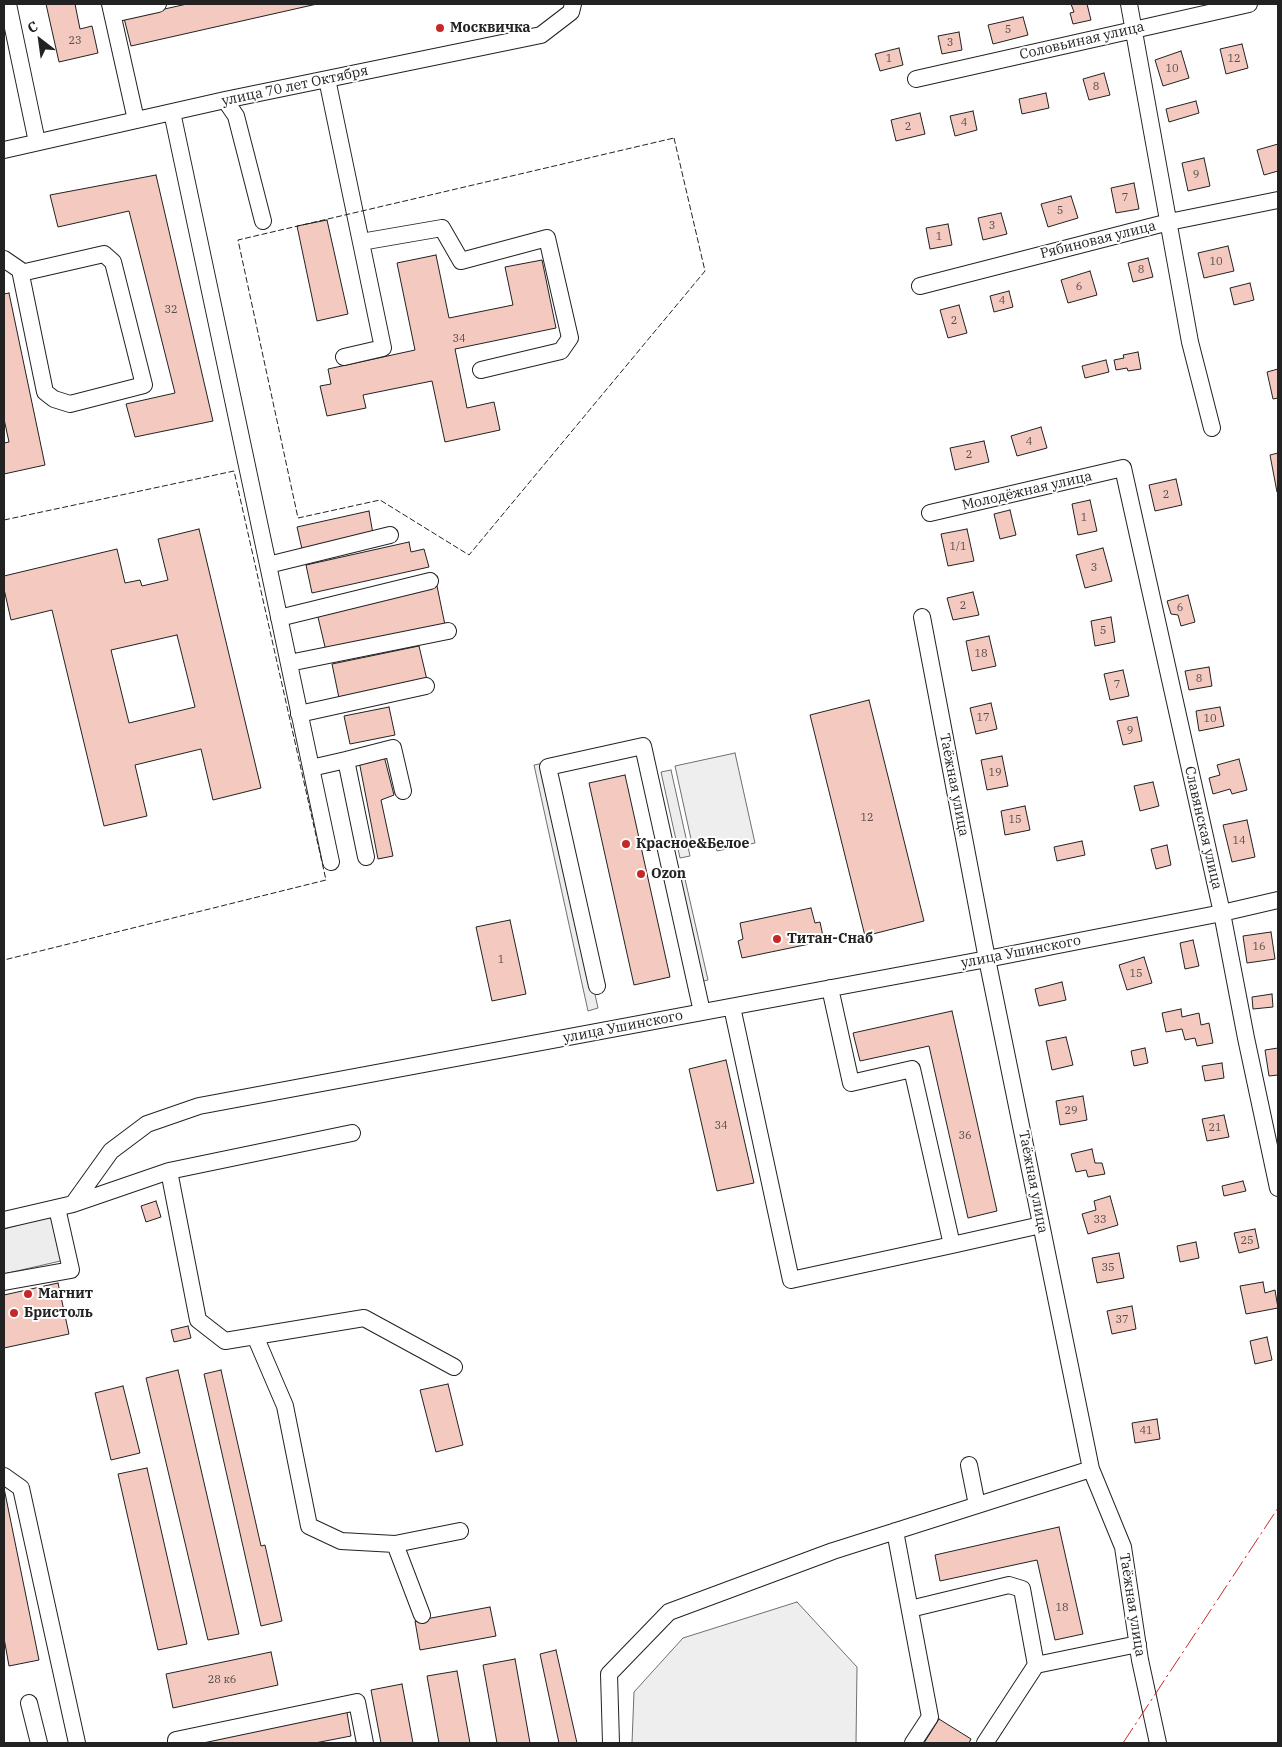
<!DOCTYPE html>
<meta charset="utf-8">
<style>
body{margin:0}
#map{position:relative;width:1282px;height:1747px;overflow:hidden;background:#fff;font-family:"IBM Plex Serif",serif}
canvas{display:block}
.frame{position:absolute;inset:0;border:5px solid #222;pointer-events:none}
.north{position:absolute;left:15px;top:15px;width:50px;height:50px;-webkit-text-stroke:4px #fff;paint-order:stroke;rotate:330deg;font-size:14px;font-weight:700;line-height:20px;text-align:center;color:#222}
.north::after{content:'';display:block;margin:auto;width:18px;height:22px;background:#222;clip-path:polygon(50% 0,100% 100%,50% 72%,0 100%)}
</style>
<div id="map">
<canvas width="1282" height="1747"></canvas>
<div class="frame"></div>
<div class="north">С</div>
</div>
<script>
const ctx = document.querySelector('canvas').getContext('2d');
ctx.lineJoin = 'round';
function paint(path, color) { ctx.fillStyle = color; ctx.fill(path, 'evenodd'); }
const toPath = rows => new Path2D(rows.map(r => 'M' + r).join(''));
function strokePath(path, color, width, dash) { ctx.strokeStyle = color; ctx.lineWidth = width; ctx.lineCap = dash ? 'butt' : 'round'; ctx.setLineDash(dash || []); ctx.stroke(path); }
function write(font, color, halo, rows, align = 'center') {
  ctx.font = font + ' "IBM Plex Serif",serif'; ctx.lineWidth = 4; ctx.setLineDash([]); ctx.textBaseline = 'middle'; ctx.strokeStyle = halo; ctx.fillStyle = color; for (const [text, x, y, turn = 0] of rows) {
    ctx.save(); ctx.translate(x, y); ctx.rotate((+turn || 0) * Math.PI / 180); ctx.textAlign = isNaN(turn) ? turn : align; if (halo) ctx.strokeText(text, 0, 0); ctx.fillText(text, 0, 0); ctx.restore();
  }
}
const green = toPath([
 [735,753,755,843,717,851,715,843,693,848,675,766,735,753],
 [797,1602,857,1667,856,1743,632,1743,634,1692,683,1638,797,1602]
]);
const parking = toPath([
 [544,763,598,1008,588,1011,534,765,544,763],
 [671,770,690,856,680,858,661,772,671,770],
 [685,879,708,980,699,982,676,881,685,879],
 [59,1214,69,1259,4,1274,4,1229,59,1214]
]);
const building = toPath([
 [46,4,75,4,80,29,92,26,98,53,59,62,46,4],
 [187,4,317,4,131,46,124,18,187,4],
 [1071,4,1087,4,1091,20,1073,24,1070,13,1074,12,1071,4],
 [1023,17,1028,35,993,44,988,25,1023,17],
 [959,32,962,50,942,54,938,36,959,32],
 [1242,44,1248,68,1226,74,1220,49,1242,44],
 [899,48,903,65,880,71,875,54,899,48],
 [1181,51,1189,78,1163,86,1155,60,1181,51],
 [1104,73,1110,95,1089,100,1083,79,1104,73],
 [1046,93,1049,108,1022,114,1019,99,1046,93],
 [1196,101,1199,113,1169,122,1166,109,1196,101],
 [973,111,977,130,955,136,950,116,973,111],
 [920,113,925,134,896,141,891,120,920,113],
 [1278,144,1278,171,1264,175,1257,150,1278,144],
 [1204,158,1210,186,1188,191,1182,163,1204,158],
 [156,175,213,421,135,437,126,404,175,393,129,211,58,227,50,195,156,175],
 [1134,183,1139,209,1116,213,1111,188,1134,183],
 [1071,196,1078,218,1048,227,1041,204,1071,196],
 [1001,213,1007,234,983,240,978,218,1001,213],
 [327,220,348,314,317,321,297,226,327,220],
 [948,224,952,245,930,249,926,228,948,224],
 [1228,246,1234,271,1204,278,1198,253,1228,246],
 [436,255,449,318,513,305,505,267,542,260,556,328,455,349,467,408,494,402,500,430,445,442,432,381,363,395,366,408,327,416,320,386,331,384,328,369,415,350,397,263,436,255],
 [1148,258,1153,277,1133,282,1128,263,1148,258],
 [1090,271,1097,295,1068,303,1061,280,1090,271],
 [1250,283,1254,300,1234,305,1230,288,1250,283],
 [1009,291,1013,307,994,312,990,296,1009,291],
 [9,293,45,465,4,474,4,443,9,442,4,419,4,294,9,293],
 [959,305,967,333,948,338,940,310,959,305],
 [1138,352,1141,369,1128,371,1127,368,1116,370,1114,360,1124,358,1123,355,1138,352],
 [1106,360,1109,372,1085,378,1082,366,1106,360],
 [1278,369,1278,398,1273,399,1267,372,1278,369],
 [1041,427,1047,448,1017,456,1011,436,1041,427],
 [984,441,989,462,955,470,950,448,984,441],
 [1278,453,1278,492,1277,492,1270,455,1278,453],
 [1176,479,1182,505,1155,511,1149,485,1176,479],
 [1090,500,1097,531,1078,535,1072,504,1090,500],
 [1010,510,1016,535,1000,539,994,514,1010,510],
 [369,511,373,534,302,549,297,527,369,511],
 [199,529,261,788,213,800,201,749,135,765,147,816,104,826,52,610,11,620,4,589,4,576,117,549,125,583,140,580,142,586,168,580,158,539,199,529],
 [177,635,195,707,129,723,111,650,177,635],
 [967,529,974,561,948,566,941,534,967,529],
 [409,542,411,552,424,549,429,567,312,593,306,565,409,542],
 [1103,548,1112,581,1085,588,1076,555,1103,548],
 [437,586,445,625,326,651,317,613,437,586],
 [973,592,979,615,953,620,947,598,973,592],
 [1188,595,1195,622,1181,626,1178,615,1171,614,1167,601,1188,595],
 [1111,617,1115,642,1095,646,1091,621,1111,617],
 [989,636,996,666,972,671,966,641,989,636],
 [419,646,427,680,339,698,332,664,419,646],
 [1209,667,1212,686,1189,690,1185,671,1209,667],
 [1123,670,1129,696,1110,700,1104,674,1123,670],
 [869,700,924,921,865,936,810,715,869,700],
 [991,703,997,729,976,734,970,708,991,703],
 [389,707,395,735,350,744,344,716,389,707],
 [1220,707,1224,726,1199,731,1196,711,1220,707],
 [1137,717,1142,741,1123,745,1117,721,1137,717],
 [384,756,394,795,381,800,393,856,378,859,359,761,384,756],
 [1002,756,1008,786,987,790,981,760,1002,756],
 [1239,759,1247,790,1232,794,1230,789,1213,794,1209,778,1220,775,1217,765,1239,759],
 [625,775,670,977,634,985,589,783,625,775],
 [1153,782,1159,806,1140,811,1134,786,1153,782],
 [1025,806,1030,830,1005,835,1001,811,1025,806],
 [1247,820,1255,857,1232,862,1223,825,1247,820],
 [1082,841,1085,855,1057,861,1054,847,1082,841],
 [1167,845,1171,865,1156,869,1151,849,1167,845],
 [811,908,815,923,820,922,824,941,742,958,738,941,743,939,740,923,811,908],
 [510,920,526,994,492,1001,476,927,510,920],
 [1271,932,1275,959,1247,963,1243,936,1271,932],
 [1193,940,1199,966,1185,969,1180,943,1193,940],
 [1144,957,1152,983,1127,990,1119,965,1144,957],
 [1062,982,1066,1000,1039,1006,1035,989,1062,982],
 [1272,994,1273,1007,1253,1009,1252,997,1272,994],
 [1181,1009,1182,1017,1199,1013,1201,1025,1209,1023,1213,1043,1197,1046,1195,1038,1185,1040,1182,1029,1166,1032,1162,1013,1181,1009],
 [952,1011,997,1211,968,1218,929,1046,860,1061,853,1033,952,1011],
 [1066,1037,1073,1065,1052,1070,1046,1041,1066,1037],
 [1145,1048,1148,1063,1134,1066,1131,1051,1145,1048],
 [1278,1048,1278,1075,1269,1076,1265,1050,1278,1048],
 [726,1060,754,1183,717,1191,689,1069,726,1060],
 [1222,1063,1224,1078,1205,1081,1202,1066,1222,1063],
 [1083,1096,1087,1120,1060,1125,1056,1101,1083,1096],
 [1224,1115,1229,1137,1207,1141,1202,1119,1224,1115],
 [1092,1149,1095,1163,1102,1163,1105,1174,1088,1177,1086,1170,1076,1172,1071,1154,1092,1149],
 [1243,1181,1246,1191,1224,1196,1222,1186,1243,1181],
 [1110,1196,1118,1225,1088,1234,1082,1214,1096,1210,1094,1201,1110,1196],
 [156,1201,161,1217,146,1222,141,1206,156,1201],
 [1255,1229,1259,1248,1239,1253,1234,1233,1255,1229],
 [1196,1242,1199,1258,1180,1262,1177,1246,1196,1242],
 [1119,1253,1124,1278,1097,1283,1092,1258,1119,1253],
 [1263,1282,1265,1293,1275,1290,1278,1308,1246,1314,1240,1286,1263,1282],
 [58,1283,69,1334,4,1348,4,1295,58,1283],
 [1132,1306,1136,1329,1112,1334,1107,1311,1132,1306],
 [188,1326,191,1338,174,1342,171,1330,188,1326],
 [1267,1337,1272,1360,1255,1364,1250,1341,1267,1337],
 [178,1370,239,1634,208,1640,146,1378,178,1370],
 [221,1370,261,1546,265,1545,282,1621,261,1626,204,1374,221,1370],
 [448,1384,463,1445,436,1452,420,1390,448,1384],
 [123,1386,140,1453,111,1460,95,1393,123,1386],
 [1157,1419,1160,1439,1135,1443,1132,1423,1157,1419],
 [147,1468,187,1644,158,1650,118,1474,147,1468],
 [4,1488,39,1660,9,1666,4,1638,4,1488],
 [1059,1527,1083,1634,1055,1640,1037,1560,940,1581,935,1555,1059,1527],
 [490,1607,496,1636,420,1650,415,1621,490,1607],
 [556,1650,577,1743,559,1743,540,1654,556,1650],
 [271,1652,278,1685,173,1708,166,1674,271,1652],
 [515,1659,530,1743,497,1743,483,1665,515,1659],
 [457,1671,470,1743,439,1743,427,1676,457,1671],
 [402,1684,413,1743,381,1743,371,1690,402,1684],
 [346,1707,351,1736,315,1743,185,1743,346,1707],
 [939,1719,971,1739,969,1743,924,1743,939,1719]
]);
const minor = toPath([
 [8,4,37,142],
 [110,4,136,120],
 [1129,4,1190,342,1212,428],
 [113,14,158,4],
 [327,79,383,348,344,357],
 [916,79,1249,4],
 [225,100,236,116,263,221],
 [172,112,331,862],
 [4,150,225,100,541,35,571,12,573,4],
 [361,242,442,228,461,261,547,238,570,338,561,351,481,370],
 [4,259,20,270,45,392,54,399,70,404,144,385,113,262,104,254,21,273],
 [920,286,1169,222,1278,200],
 [930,513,1123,468,1222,913,1246,1038,1278,1188],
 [268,565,390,535],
 [922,617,987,959,1091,1469,1123,1547,1140,1660,1158,1743],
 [279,618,430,581],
 [289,663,448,631],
 [299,714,426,686],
 [346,760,393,748,403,791],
 [311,768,346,760,366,857],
 [597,986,548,767,643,746,702,1012],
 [830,988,851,1083,912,1069,952,1245,1041,1225],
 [732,1007,791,1280,952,1245],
 [169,1171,198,1320,225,1341,364,1318,454,1367],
 [73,1204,169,1171,352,1133],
 [4,1220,73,1204,111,1151,147,1124,199,1106,987,959,1222,913,1278,900],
 [4,1282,71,1270,57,1208],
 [255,1336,285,1406,309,1526,341,1541,395,1544,460,1531],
 [969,1465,977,1505],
 [4,1476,21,1488,77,1743],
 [895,1531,930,1717,913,1743],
 [395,1544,422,1615],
 [910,1609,1009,1585,1022,1589,1036,1665],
 [29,1703,39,1743],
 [176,1743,176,1740,357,1702,365,1743],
 [611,1743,609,1674,669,1612,833,1551,1091,1469],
 [985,1743,1036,1665,1138,1644]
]);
const fence = toPath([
 [674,138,705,271,469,555,380,500,298,518,238,240,674,138],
 [4,520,234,471,326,880,4,960]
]);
const power = toPath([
 [1123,1743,1278,1508]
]);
const markers = [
 [440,28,5,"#c62828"],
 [626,844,5,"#c62828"],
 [641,874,5,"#c62828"],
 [777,939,5,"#c62828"],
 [28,1294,5,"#c62828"],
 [14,1313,5,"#c62828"]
];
const numberNames = [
 ["5",1008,30],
 ["23",75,41],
 ["3",950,43],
 ["1",889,59],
 ["12",1234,59],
 ["10",1172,69],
 ["8",1096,87],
 ["4",964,123],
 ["2",908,127],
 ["9",1196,175],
 ["7",1125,198],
 ["5",1060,211],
 ["3",992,226],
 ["1",939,237],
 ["10",1216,262],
 ["8",1141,270],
 ["6",1079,287],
 ["4",1002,301],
 ["32",171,310],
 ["2",954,321],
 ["34",459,339],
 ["4",1029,442],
 ["2",969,455],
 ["2",1166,495],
 ["1",1084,518],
 ["1/1",958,547],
 ["3",1094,568],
 ["2",963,606],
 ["6",1180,608],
 ["5",1103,631],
 ["18",981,654],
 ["8",1199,679],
 ["7",1117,685],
 ["17",983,718],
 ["10",1210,719],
 ["9",1130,731],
 ["19",995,773],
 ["12",867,818],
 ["15",1015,820],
 ["14",1239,841],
 ["16",1259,947],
 ["1",501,960],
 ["15",1136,974],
 ["29",1071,1111],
 ["34",721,1126],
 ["21",1215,1128],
 ["36",965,1136],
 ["33",1100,1220],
 ["25",1247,1241],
 ["35",1108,1268],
 ["37",1122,1320],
 ["41",1146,1431],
 ["18",1062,1608],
 ["28 к6",222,1680]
];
const poiNames = [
 ["Москвичка",450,28],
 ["Красное&Белое",636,844],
 ["Ozon",651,874],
 ["Титан-Снаб",787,939],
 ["Магнит",38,1294],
 ["Бристоль",24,1313]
];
const streetNames = [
 ["Соловьиная улица",1082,41,-13],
 ["улица 70 лет Октября",295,86,-12],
 ["Рябиновая улица",1098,240,-14],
 ["Молодёжная улица",1027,491,-13],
 ["Таёжная улица",954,785,79],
 ["Славянская улица",1203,828,77],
 ["улица Ушинского",1021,952,-11],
 ["улица Ушинского",623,1027,-11],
 ["Таёжная улица",1033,1182,79],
 ["Таёжная улица",1132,1605,81]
];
paint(green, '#eee');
strokePath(green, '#6f6f6f', 1);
paint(parking, '#ededed');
strokePath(parking, '#6f6f6f', 1);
paint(building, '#f3c9c0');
strokePath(building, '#222', 1);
strokePath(minor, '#222', 18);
strokePath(minor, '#fff', 16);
strokePath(fence, '#222', 1, [6, 2.5]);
strokePath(power, '#c62828', 1, [18, 4, 2.5, 4]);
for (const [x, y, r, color] of markers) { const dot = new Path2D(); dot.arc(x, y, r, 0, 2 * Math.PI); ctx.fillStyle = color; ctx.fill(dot); strokePath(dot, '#fff', 2); }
write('11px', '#564c4a', null, numberNames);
write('bold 14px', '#222', '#fff', poiNames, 'left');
write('14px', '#222', '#fff', streetNames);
</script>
